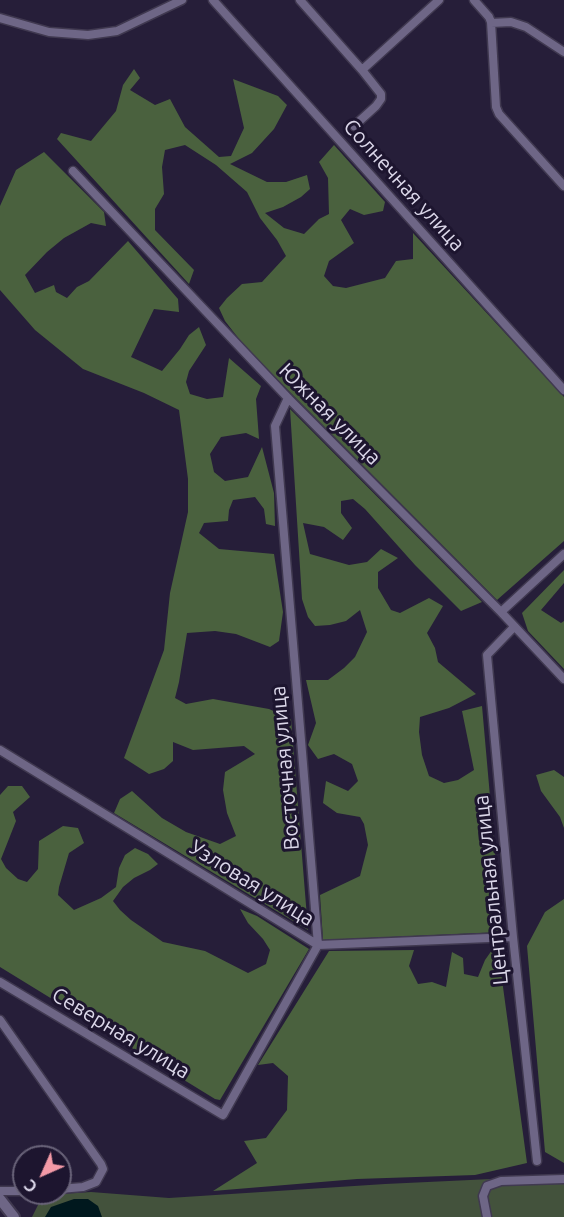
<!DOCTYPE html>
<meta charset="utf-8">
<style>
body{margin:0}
#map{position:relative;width:564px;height:1217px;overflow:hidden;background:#261e39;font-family:Ubuntu,sans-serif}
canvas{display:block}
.north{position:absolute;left:12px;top:1145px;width:60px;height:60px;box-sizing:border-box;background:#1d152f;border:2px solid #696379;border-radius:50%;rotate:225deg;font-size:16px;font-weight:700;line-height:24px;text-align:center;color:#dbd7e9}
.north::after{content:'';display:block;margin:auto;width:21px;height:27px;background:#f39aa7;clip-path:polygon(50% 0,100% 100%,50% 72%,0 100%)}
</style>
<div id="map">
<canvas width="564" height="1217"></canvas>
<div class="north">С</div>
</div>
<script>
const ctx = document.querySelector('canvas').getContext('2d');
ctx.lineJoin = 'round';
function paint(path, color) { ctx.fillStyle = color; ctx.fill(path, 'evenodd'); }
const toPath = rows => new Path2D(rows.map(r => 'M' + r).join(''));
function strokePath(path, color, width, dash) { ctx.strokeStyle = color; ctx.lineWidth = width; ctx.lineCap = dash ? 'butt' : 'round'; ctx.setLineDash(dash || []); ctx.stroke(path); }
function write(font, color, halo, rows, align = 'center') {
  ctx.font = font + ' Ubuntu,sans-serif'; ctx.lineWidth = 6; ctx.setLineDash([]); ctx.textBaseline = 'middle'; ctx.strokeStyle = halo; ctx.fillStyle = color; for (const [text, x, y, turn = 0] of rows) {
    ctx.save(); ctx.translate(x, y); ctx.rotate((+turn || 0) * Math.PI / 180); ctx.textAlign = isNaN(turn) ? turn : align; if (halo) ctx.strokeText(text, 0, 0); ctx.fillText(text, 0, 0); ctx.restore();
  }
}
const green = toPath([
 [555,1176,564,1177,564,1217,32,1217,43,1195,91,1192,169,1198,385,1184]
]);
const forest = toPath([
 [134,69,140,78,130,90,155,105,170,99,185,127,219,157,231,156,244,128,233,79,278,96,287,105,274,129,252,153,230,164,267,182,286,182,307,175,310,189,301,197,283,207,265,213,284,228,304,234,319,219,329,214,328,178,319,162,334,145,385,202,383,211,364,215,350,209,341,220,354,243,329,261,324,276,333,286,346,288,385,278,396,261,413,259,413,233,564,397,564,541,497,600,246,348,225,321,219,308,227,298,242,284,262,282,286,256,277,240,260,218,247,192,216,165,185,145,165,150,162,167,164,194,155,209,155,230,194,270,189,284,57,139,61,133,91,141,116,111,123,85],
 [44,152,104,212,106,226,91,223,64,238,47,252,25,275,35,293,54,285,56,292,67,298,77,287,89,281,128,241,178,299,179,312,154,309,131,357,162,371,180,349,189,335,199,327,206,345,189,371,186,382,190,394,207,399,223,397,229,358,261,386,256,399,259,439,246,433,221,437,210,454,214,472,225,481,248,477,262,447,274,493,275,526,266,524,264,509,255,497,233,500,229,510,228,521,204,523,199,533,219,549,274,554,283,612,279,641,270,647,236,634,215,631,187,633,179,682,175,698,186,704,213,699,269,709,291,719,308,930,114,813,120,799,132,791,162,818,186,832,220,844,236,836,227,813,223,790,225,772,255,754,244,746,193,750,173,742,173,761,164,769,149,774,124,758,164,650,170,593,188,512,188,479,179,410,144,393,83,369,35,330,0,290,0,206,16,170],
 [290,409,482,602,461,611,415,565,365,509,353,499,341,501,341,513,352,528,343,540,324,527,303,523,310,554,349,565,367,562,381,549,398,558,378,572,378,588,391,610,400,613,429,598,443,606,427,633,435,648,438,662,476,694,449,708,420,717,419,732,422,755,429,776,444,783,458,780,474,770,462,711,482,706,502,932,323,940,320,895,360,876,368,845,364,824,360,817,337,813,323,803,326,781,348,791,358,781,352,764,334,754,318,759,308,745,316,723,306,680,328,680,344,668,355,657,367,632,360,610,346,621,330,625,315,626,308,617,302,599],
 [564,570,564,583,541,610,561,623,564,621,564,669,528,631,522,613],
 [554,770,564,777,564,828,560,817,541,791,536,775],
 [8,786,22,786,30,797,13,812,16,821,1,859,6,868,18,879,27,882,38,869,39,841,63,826,78,828,84,843,69,853,59,887,58,895,74,910,101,898,116,887,119,868,125,855,135,848,148,854,158,864,150,870,134,878,123,887,113,901,120,910,131,920,163,942,205,951,248,973,266,964,270,950,263,939,248,923,240,909,257,916,309,949,220,1100,215,1099,0,967,0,795],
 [564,899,564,1163,545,1152,527,946,545,912],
 [497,943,527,1163,475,1175,357,1179,213,1191,257,1163,244,1141,266,1138,287,1110,288,1076,273,1063,258,1065,329,951,414,950,409,966,418,984,432,982,446,987,452,952,463,958,464,974,478,977,485,960]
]);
const water = toPath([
 [74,1199,88,1199,98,1206,102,1217,45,1217,51,1207]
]);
const street = toPath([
 [213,0,564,390],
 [300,0,362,70,381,94,381,99,376,106,354,126],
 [474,0,489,17,491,22,496,107,499,114,564,186],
 [0,18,49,32,88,35,117,31,182,0],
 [491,23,511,22,526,27,564,52],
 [362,70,439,0],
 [73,171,288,398,501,612,564,679],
 [501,612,564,554],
 [514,627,487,655,513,937,537,1161],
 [0,750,318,945,513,937],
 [0,982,223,1115,318,945,275,426,288,398],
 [0,1020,101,1164,103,1169,96,1182,83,1187,60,1189],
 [0,1191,24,1191],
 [487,1217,483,1196,487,1186,501,1181,564,1179]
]);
const secondary = toPath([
 [0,1199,14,1217]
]);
const streetNames = [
 ["Солнечная улица",404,185,48],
 ["Южная улица",330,414,45],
 ["Восточная улица",285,768,-95],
 ["Узловая улица",252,883,32],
 ["Центральная улица",491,890,-96],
 ["Северная улица",121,1033,31]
];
paint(green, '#43523c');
paint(forest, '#4a613e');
paint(water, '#00181e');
strokePath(street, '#403950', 11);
strokePath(secondary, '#403950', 14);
strokePath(street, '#6e6686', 8);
strokePath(secondary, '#6e6686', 10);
write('21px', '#dbd7e9', '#1d152f', streetNames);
</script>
